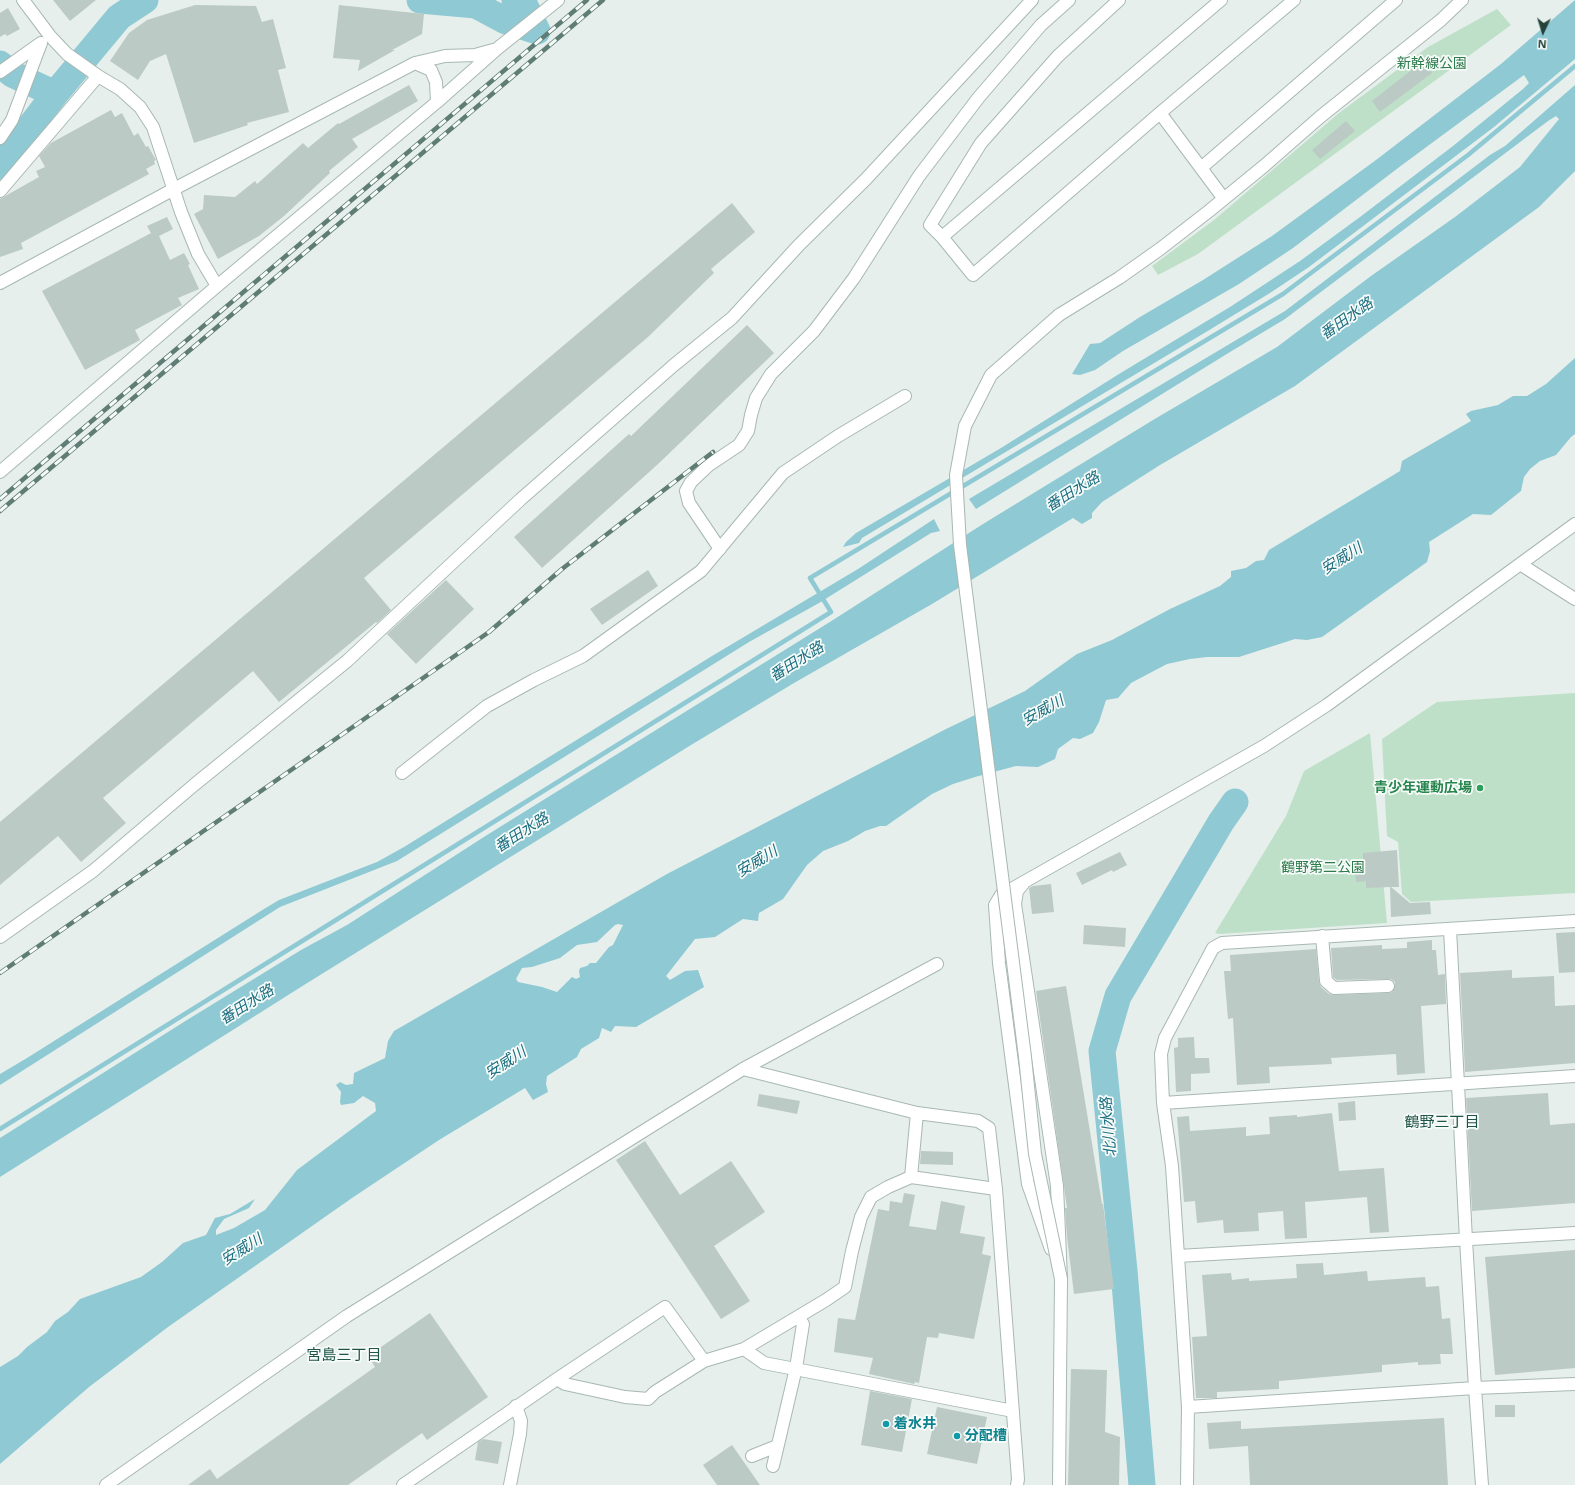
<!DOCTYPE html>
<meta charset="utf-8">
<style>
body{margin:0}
#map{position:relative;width:1575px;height:1485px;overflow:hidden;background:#e6efeb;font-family:"Noto Sans",sans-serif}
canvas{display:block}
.north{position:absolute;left:1523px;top:12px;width:40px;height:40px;-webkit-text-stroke:3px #f7fbf9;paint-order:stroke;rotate:184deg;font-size:11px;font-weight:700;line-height:16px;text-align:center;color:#24423a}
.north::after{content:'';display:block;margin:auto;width:14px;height:18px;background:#24423a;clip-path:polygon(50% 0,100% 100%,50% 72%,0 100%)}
</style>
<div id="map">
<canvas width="1575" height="1485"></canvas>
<div class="north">N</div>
</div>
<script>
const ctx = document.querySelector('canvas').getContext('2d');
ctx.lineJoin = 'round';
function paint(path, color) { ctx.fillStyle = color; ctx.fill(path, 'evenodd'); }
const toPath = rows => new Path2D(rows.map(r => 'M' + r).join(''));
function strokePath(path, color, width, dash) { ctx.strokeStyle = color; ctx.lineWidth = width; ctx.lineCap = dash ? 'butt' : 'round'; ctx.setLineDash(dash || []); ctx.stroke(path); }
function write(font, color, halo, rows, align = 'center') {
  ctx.font = font + ' "Noto Sans","Noto Sans JP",sans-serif'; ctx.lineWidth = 3.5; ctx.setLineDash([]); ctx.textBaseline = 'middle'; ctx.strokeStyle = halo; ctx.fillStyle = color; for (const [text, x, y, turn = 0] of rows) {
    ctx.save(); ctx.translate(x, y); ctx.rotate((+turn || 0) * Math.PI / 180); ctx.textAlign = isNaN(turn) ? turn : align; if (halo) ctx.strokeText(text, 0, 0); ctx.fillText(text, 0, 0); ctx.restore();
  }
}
const green = toPath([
 [1497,9,1511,25,1198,254,1158,275,1152,266,1214,220,1339,113,1428,47],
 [1575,693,1575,893,1411,902,1402,894,1398,842,1387,836,1382,739,1437,702],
 [1370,733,1387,923,1219,934,1215,933,1286,816,1304,771]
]);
const water = toPath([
 [1575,0,1575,59,1494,127,1309,267,1270,293,1206,332,862,538,859,543,843,547,846,542,856,533,1001,448,1119,374,1230,307,1300,261,1360,217,1453,146,1523,89,1529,83,1524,75,1402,165,1293,248,1239,284,1123,351,1095,370,1080,375,1072,374,1090,344,1100,343,1140,317,1203,280,1272,236,1376,160,1501,64],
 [1575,85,1575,171,1539,207,1295,386,1160,465,1102,502,1092,513,1092,518,1082,524,1073,518,932,604,794,683,691,745,304,985,0,1177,0,1138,187,1020,301,950,347,925,487,835,833,620,983,524,1153,420,1277,347,1371,276,1455,217,1520,167,1559,119,1556,116,1548,121,1285,319,1230,352,976,509,969,499,1285,311,1490,155,1505,146],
 [1575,358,1575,434,1571,437,1556,455,1540,461,1530,469,1524,477,1521,491,1491,515,1473,514,1429,542,1430,551,1427,562,1322,637,1307,640,1295,639,1239,657,1207,657,1190,659,1167,664,1131,683,1118,698,1106,700,1099,722,1093,733,1080,739,1073,738,1058,749,1055,759,1038,767,1016,766,975,777,953,784,932,794,886,826,880,826,865,831,848,841,823,851,807,865,783,899,759,913,758,921,743,919,715,937,695,939,666,976,670,980,685,971,698,970,704,987,636,1027,615,1026,611,1032,602,1028,599,1038,581,1049,577,1057,547,1076,546,1084,548,1092,533,1100,525,1088,439,1140,352,1198,168,1327,89,1387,0,1464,0,1367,18,1356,27,1347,47,1332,55,1321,68,1312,80,1299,141,1277,162,1262,183,1243,206,1235,215,1218,230,1214,255,1199,249,1208,224,1219,216,1230,216,1235,234,1228,265,1210,297,1170,376,1111,375,1103,363,1096,354,1103,341,1105,340,1102,341,1092,336,1085,340,1082,346,1085,353,1084,354,1073,385,1058,388,1041,394,1031,667,874,946,729,1025,691,1077,654,1112,640,1170,609,1220,586,1231,577,1231,571,1246,568,1256,561,1264,560,1269,550,1400,471,1402,461,1471,421,1466,414,1471,411,1498,405,1513,396,1527,396,1546,384],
 [618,924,623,925,613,945,609,947,596,963,590,963,587,966,580,968,579,971,580,977,576,979,572,977,557,992,542,987,518,982,516,979,522,968,532,967,560,958,577,945,597,942,615,925],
 [934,519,940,531,931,533,819,603,749,642,397,861,280,907,0,1085,0,1074,27,1058,264,909,279,900,377,862,404,847,712,656,858,569]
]);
const stream = toPath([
 [0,1129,831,612,810,578,1283,294,1468,155,1575,66]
]);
const river = toPath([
 [420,0,476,5,506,21,537,31],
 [515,0,525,6,537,31],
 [0,64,12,74,55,94],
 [0,166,55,94,119,17,145,0],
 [1142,1485,1124,1271,1102,1051,1118,996,1221,822,1235,802]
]);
const building = toPath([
 [53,0,96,0,70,21],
 [195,5,256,6,262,22,273,19,286,68,278,70,289,112,247,123,248,125,194,143,166,54,150,61,138,80,110,61,129,33,147,20],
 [339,5,424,14,422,34,392,50,395,50,358,71,360,60,333,58],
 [8,8,20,29,7,36,5,34,0,37,0,13],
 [1423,61,1432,73,1380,112,1372,101],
 [409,85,418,101,352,139,358,147,329,171,330,173,284,216,259,236,218,259,194,214,203,209,204,195,235,197,255,181,257,184,303,143,308,148,338,123,339,124],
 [111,110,115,117,122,113,134,136,138,133,146,147,148,146,156,160,154,161,155,164,146,169,149,174,21,243,23,249,0,257,0,199,39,177,36,171,45,167,39,156,51,143],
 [1346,121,1355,131,1320,159,1312,150],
 [732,203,755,232,711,269,714,273,648,337,364,578,391,610,377,623,376,622,279,702,253,671,103,798,126,823,81,862,58,836,0,885,0,822],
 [167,217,173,229,159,236,170,260,184,253,190,264,188,265,199,289,178,298,182,305,135,330,140,340,85,370,42,291,151,233,147,226],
 [747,325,774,353,657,465,542,568,514,537,629,434,631,436],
 [648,570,658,586,602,625,590,609],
 [446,580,474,609,416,664,387,634],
 [1397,850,1399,887,1391,887,1410,903,1430,902,1431,914,1391,917,1390,887,1366,888,1366,881,1356,882,1355,861,1363,861,1363,853],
 [1120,852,1127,865,1113,872,1112,870,1082,885,1076,873],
 [1051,884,1054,912,1032,914,1029,888,1033,886],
 [1084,925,1126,928,1125,947,1083,944],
 [1575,932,1575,972,1559,973,1556,933],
 [1432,940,1432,950,1436,950,1438,975,1445,974,1446,1004,1421,1006,1425,1073,1397,1075,1396,1054,1331,1058,1332,1064,1269,1067,1270,1083,1237,1085,1233,1018,1228,1019,1224,971,1231,971,1230,955,1316,949,1319,982,1321,987,1329,994,1334,995,1388,993,1392,992,1395,986,1395,982,1391,979,1337,980,1333,977,1331,948,1382,945,1382,949,1407,948,1407,942],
 [1512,970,1512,978,1554,976,1555,1006,1575,1005,1575,1063,1465,1072,1460,973],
 [1066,986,1102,1204,1103,1204,1114,1289,1074,1294,1067,1237,1065,1208,1067,1208,1036,991],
 [1194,1037,1195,1058,1209,1058,1210,1073,1191,1074,1191,1091,1176,1092,1174,1048,1178,1047,1178,1038],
 [1548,1093,1550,1125,1575,1123,1575,1203,1472,1211,1466,1098],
 [759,1094,800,1101,797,1114,757,1106],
 [1355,1101,1356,1120,1339,1121,1338,1103],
 [1332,1113,1339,1171,1384,1168,1389,1232,1370,1233,1367,1197,1305,1202,1307,1238,1285,1239,1283,1211,1258,1213,1259,1231,1224,1233,1223,1220,1197,1223,1195,1201,1184,1202,1177,1117,1189,1116,1190,1131,1246,1127,1246,1136,1270,1134,1269,1117,1297,1115,1297,1117],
 [645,1141,680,1195,731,1161,765,1212,714,1246,750,1301,721,1319,616,1160],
 [921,1151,953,1152,953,1165,920,1164],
 [904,1193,915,1195,909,1226,936,1230,941,1201,965,1206,960,1233,985,1237,982,1254,991,1256,974,1339,939,1333,938,1338,927,1337,919,1383,915,1382,914,1384,869,1374,873,1358,834,1352,838,1318,855,1320,878,1209,889,1211,890,1201,902,1203],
 [1575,1250,1575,1368,1495,1375,1485,1257],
 [1323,1263,1324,1275,1367,1271,1368,1281,1425,1277,1426,1287,1439,1286,1442,1319,1450,1318,1453,1354,1440,1354,1441,1364,1418,1365,1418,1362,1382,1365,1382,1372,1279,1381,1279,1389,1217,1392,1217,1398,1196,1398,1192,1337,1207,1336,1202,1275,1231,1273,1232,1280,1249,1278,1249,1281,1297,1278,1296,1264],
 [430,1313,488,1397,427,1440,422,1433,348,1485,188,1485,210,1469,217,1479,375,1367,368,1356],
 [1071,1369,1107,1370,1105,1432,1120,1437,1119,1485,1068,1485],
 [870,1391,912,1399,902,1452,861,1445],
 [1495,1405,1515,1405,1515,1417,1495,1417],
 [937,1407,987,1417,977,1464,927,1454],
 [1444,1418,1448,1485,1250,1485,1248,1446,1209,1449,1207,1423,1241,1421,1241,1429],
 [483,1439,502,1442,498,1464,475,1460,478,1442],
 [732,1445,760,1485,717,1485,703,1465]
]);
const minor = toPath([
 [23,0,50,36,67,54,98,76,120,89,140,107,153,127,181,212,198,254,217,286],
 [1221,0,942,237,973,275,1160,113,1294,0],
 [415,63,431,70,436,82,437,102],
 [0,72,41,43],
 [1160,113,1224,199],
 [0,138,12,120,41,43],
 [1201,168,1396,0],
 [0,191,98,76],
 [942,237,930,225,981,143,1058,56,1119,0],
 [0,283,174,189,415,63,445,56,475,55,493,50],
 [1059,315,1119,278,1160,249,1209,211,1264,166,1320,117,1441,20,1462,0],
 [0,472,217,286,437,102,498,48,558,0],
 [720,549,689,503,686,491,691,482,709,465,739,445,748,431,751,415,756,398,771,374,814,331,854,278,919,176,979,97,1041,25,1069,0],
 [1520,564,1575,599],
 [402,773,487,706,534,680,583,656,701,571,783,473,838,436,905,396],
 [1023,884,1017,891,1015,904,1057,1186,1061,1279,1059,1485],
 [1450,929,1466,1240,1475,1388,1482,1485],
 [1322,936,1326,981,1334,988,1388,986],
 [0,937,93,871,194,785,347,661,521,499,674,365,732,318,799,245,866,179,1032,0],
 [743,1069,917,1113],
 [1163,1103,1575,1076],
 [911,1177,996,1189],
 [1051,1249,1028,1184,999,963,995,905,1001,895,1264,746,1327,705,1575,524],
 [1178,1256,1575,1233],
 [744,1349,764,1363,1013,1411],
 [557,1379,665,1307,704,1361],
 [1188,1407,1475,1388,1575,1384],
 [752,1456,777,1446],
 [773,1466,796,1368,803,1324,798,1317],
 [106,1485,347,1316,743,1069,937,964],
 [403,1485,557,1379,565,1384,625,1397,648,1399,655,1392,704,1361,744,1349,826,1300,845,1287,852,1251,861,1217,871,1197,888,1187,911,1177,917,1113,978,1121,989,1128,996,1189,1018,1479,1017,1485],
 [510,1485,520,1434,521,1421,516,1406],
 [1187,1485,1188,1407,1172,1166,1163,1103,1161,1054,1165,1038,1213,948,1222,943,1575,921]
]);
const rail = toPath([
 [0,499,587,0],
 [0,511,603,0],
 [0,973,489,632,562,569,713,452]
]);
const minorBridge = toPath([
 [1059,315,991,375,965,426,956,475,960,545,1025,1057,1035,1154,1061,1279]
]);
const markers = [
 [1480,788,4,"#2e9e5b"],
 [886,1424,4,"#0f9aa8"],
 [957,1436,4,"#0f9aa8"]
];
const parkNames = [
 ["新幹線公園",1432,64],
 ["鶴野第二公園",1323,868]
];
const leisureNames = [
 ["青少年運動広場",1472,788]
];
const cultureNames = [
 ["着水井",894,1424],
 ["分配槽",965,1436]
];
const waterNames = [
 ["番田水路",1347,319,-35],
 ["番田水路",1073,492,-32],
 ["安威川",1342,559,-32],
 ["番田水路",797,662,-32],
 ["安威川",1043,711,-29],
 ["番田水路",522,833,-32],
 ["安威川",757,862,-31],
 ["番田水路",247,1005,-32],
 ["安威川",506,1063,-33],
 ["北川水路",1109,1127,-95],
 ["安威川",242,1250,-32]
];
const neighbourhoodNames = [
 ["鶴野三丁目",1442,1123],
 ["宮島三丁目",344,1356]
];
paint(green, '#bfe0c8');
paint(water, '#8ec9d4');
strokePath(stream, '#8ec9d4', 4.5);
strokePath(river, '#8ec9d4', 27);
paint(building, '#bbcac4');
strokePath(minor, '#a8b8b2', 14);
strokePath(minor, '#fff', 12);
strokePath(rail, '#5f7d75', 4.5);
strokePath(rail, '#f7fbf9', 3, [9]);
strokePath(minorBridge, '#a8b8b2', 14, []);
strokePath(minorBridge, '#fff', 12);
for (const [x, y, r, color] of markers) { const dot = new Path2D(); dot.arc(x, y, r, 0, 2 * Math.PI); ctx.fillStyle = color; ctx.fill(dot); strokePath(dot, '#f7fbf9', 1.5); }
write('14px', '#2d7a4b', '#f7fbf9', parkNames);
write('bold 14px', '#27864d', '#f7fbf9', leisureNames, 'right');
write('bold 14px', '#0d838f', '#f7fbf9', cultureNames, 'left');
write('italic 15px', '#1c6f80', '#f7fbf9', waterNames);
write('15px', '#1f5548', '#f7fbf9', neighbourhoodNames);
</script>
